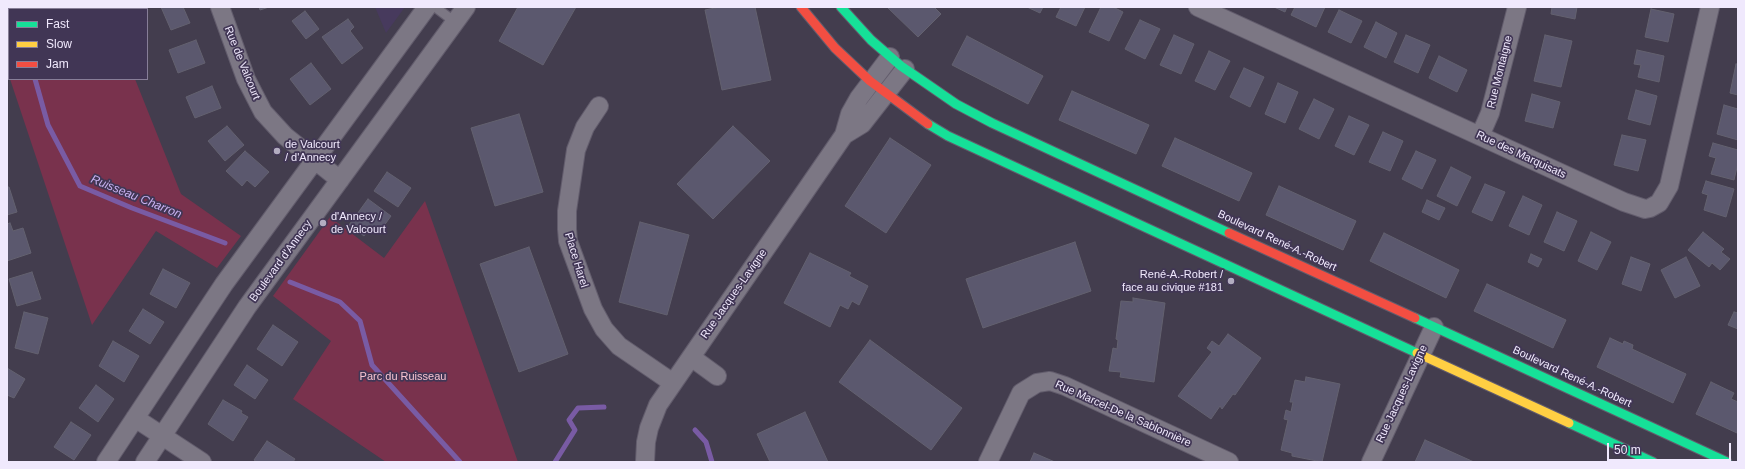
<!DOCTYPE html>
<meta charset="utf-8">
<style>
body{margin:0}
#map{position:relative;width:1745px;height:469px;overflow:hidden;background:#433d4e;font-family:Helvetica,sans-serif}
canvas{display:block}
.frame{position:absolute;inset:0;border:8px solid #f0e9fd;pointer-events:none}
.legend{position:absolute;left:8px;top:8px;width:140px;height:72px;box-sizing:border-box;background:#413655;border:1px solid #877e98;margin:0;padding:5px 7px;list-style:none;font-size:12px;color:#f0e9fd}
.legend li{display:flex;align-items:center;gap:8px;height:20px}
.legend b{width:20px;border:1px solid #877e98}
.scale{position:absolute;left:1607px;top:443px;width:124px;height:18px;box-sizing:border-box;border:2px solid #f0e9fd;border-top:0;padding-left:5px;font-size:12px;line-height:14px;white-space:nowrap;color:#f0e9fd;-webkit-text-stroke:3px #413655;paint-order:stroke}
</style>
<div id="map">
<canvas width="1745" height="469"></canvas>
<div class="frame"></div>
<ul class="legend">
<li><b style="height:5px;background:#16e098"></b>Fast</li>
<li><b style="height:5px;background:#ffcf43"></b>Slow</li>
<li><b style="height:5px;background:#f24e42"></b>Jam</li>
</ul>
<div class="scale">50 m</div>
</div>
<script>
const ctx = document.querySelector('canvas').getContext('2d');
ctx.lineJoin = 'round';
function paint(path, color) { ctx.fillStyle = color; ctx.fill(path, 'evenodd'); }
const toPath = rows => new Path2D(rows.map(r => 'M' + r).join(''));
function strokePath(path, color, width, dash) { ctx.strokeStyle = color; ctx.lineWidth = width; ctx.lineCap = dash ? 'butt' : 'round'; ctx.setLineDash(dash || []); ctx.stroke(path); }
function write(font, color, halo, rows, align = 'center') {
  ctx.font = font + ' Helvetica,sans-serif'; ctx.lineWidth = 3.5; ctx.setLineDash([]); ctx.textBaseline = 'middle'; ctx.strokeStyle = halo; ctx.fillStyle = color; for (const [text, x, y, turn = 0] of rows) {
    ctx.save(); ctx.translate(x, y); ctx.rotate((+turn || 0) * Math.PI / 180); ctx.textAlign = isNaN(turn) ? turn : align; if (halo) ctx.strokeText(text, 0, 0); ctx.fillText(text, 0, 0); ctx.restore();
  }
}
const built = toPath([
 [375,7,405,7,386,33]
]);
const green = toPath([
 [7,7,105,7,106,9,9,9,9,76,7,70],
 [10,79,135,79,181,194,241,236,217,268,156,231,92,325],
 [425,201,518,462,386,462,293,399,331,341,273,296,330,217,384,258]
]);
const stream = toPath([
 [16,7,16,9],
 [35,79,48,125,80,186,132,208,225,243],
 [290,282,340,302,360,321,372,365,460,462],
 [695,430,706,442,712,462],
 [555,462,575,430,569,420,578,408,604,407]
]);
const building = toPath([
 [161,7,183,7,190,23,171,30,161,7],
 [259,7,269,7,260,10,259,7],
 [518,7,576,7,543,65,499,41,518,7],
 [720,7,755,7,771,80,722,90,705,10,720,7],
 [887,7,934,7,941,14,918,37,887,7],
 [1027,7,1043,7,1040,13,1027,7],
 [1061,7,1085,7,1076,26,1056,17,1061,7],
 [1101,7,1113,7,1123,12,1109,41,1089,32,1101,7],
 [1274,7,1287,7,1285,12,1274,7],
 [1295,7,1325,7,1316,27,1291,15,1295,7],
 [1552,7,1577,7,1575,19,1551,14,1552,7],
 [1651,9,1674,14,1668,42,1645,37,1651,9],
 [1339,10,1362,21,1351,43,1328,32,1339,10],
 [305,11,319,29,306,39,292,21,305,11],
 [348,19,354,27,350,31,363,48,342,64,322,37,348,19],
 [1140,20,1160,29,1145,59,1125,49,1140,20],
 [1376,22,1397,33,1386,58,1364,47,1376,22],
 [1174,35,1194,44,1181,74,1160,65,1174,35],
 [1406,35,1430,45,1418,73,1394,62,1406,35],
 [1545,35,1572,41,1561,87,1534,81,1545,35],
 [967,36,1043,76,1028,104,952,65,967,36],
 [196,40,205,63,178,73,169,50,196,40],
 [1637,50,1664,56,1659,82,1638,77,1641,65,1634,64,1637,50],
 [1209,51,1230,61,1215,90,1195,81,1209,51],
 [1439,56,1467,70,1457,92,1429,78,1439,56],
 [311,63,331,89,310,105,290,79,311,63],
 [1736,64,1738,64,1738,95,1730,93,1736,64],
 [1244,68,1264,77,1250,107,1230,97,1244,68],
 [1278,83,1298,92,1285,123,1265,114,1278,83],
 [212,86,221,108,195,118,186,97,212,86],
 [1636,90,1657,96,1650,125,1628,119,1636,90],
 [1072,91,1149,125,1136,154,1059,120,1072,91],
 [1532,94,1560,102,1553,128,1525,121,1532,94],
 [1314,99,1334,109,1319,139,1299,129,1314,99],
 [1724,105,1738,109,1738,140,1717,134,1724,105],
 [519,114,543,192,495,206,471,128,519,114],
 [1349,116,1369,125,1354,155,1335,146,1349,116],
 [227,126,244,145,225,161,208,141,227,126],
 [733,126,770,161,713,219,677,184,733,126],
 [1383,132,1403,141,1390,171,1369,162,1383,132],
 [1622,135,1646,140,1638,171,1614,165,1622,135],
 [890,138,931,165,886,233,845,206,890,138],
 [1175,138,1252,173,1239,201,1162,166,1175,138],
 [1713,143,1738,150,1738,163,1734,180,1711,174,1716,158,1709,156,1713,143],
 [245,151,269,172,255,187,247,180,242,186,226,171,245,151],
 [1416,151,1436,160,1422,189,1402,179,1416,151],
 [1451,167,1471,177,1457,206,1437,196,1451,167],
 [387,172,411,188,398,207,374,191,387,172],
 [1706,181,1734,189,1726,217,1704,210,1708,195,1702,193,1706,181],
 [1485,184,1505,192,1492,221,1472,212,1485,184],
 [1279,186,1356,221,1343,250,1266,215,1279,186],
 [7,187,9,187,17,212,7,215,7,187],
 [1523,196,1542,205,1529,235,1509,226,1523,196],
 [368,199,391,216,378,234,369,228,364,236,349,225,368,199],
 [1427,200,1445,208,1439,220,1422,212,1427,200],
 [1557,212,1577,221,1564,251,1544,242,1557,212],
 [640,222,689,235,667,315,619,302,640,222],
 [10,223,13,231,23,228,31,253,7,261,7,224,10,223],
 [1591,232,1611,242,1597,270,1578,261,1591,232],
 [1703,232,1724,249,1721,252,1730,259,1720,270,1712,263,1709,267,1688,250,1703,232],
 [1384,233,1459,270,1446,298,1370,261,1384,233],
 [1075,242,1091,291,983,328,966,279,1075,242],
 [529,247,568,354,519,372,480,264,529,247],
 [810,253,851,273,849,276,868,286,859,305,852,301,848,309,840,305,830,327,784,303,810,253],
 [1531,254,1542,259,1538,267,1528,262,1531,254],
 [1631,257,1650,264,1641,291,1622,284,1631,257],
 [1686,257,1700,286,1675,298,1661,270,1686,257],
 [163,269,190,283,176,308,150,294,163,269],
 [32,272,41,299,17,306,9,279,32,272],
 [1487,284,1566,320,1553,348,1474,311,1487,284],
 [1133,298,1165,303,1154,382,1120,377,1121,372,1109,371,1113,348,1117,349,1118,340,1116,339,1121,301,1133,302,1133,298],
 [143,309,164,322,150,344,129,331,143,309],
 [24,312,48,318,38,354,15,348,24,312],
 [1734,312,1738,313,1738,329,1728,325,1734,312],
 [273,325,298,342,282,366,257,349,273,325],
 [1228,334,1261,358,1235,395,1233,394,1222,409,1220,406,1211,419,1178,396,1212,352,1207,348,1212,341,1219,346,1228,334],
 [1610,338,1623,344,1624,341,1633,345,1632,349,1686,374,1673,403,1597,367,1610,338],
 [870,340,962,408,931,450,839,382,870,340],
 [113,341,139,356,124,382,99,366,113,341],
 [247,365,268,380,255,399,234,385,247,365],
 [7,368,25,379,14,398,7,395,7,368],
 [1306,377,1340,384,1322,462,1292,456,1292,453,1281,450,1288,420,1284,419,1286,410,1291,412,1293,402,1290,402,1295,380,1305,382,1306,377],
 [1711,382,1734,393,1731,399,1738,402,1737,433,1696,414,1711,382],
 [96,385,114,399,98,422,79,408,96,385],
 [223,400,242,411,241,413,248,417,233,441,208,424,223,400],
 [805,412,828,462,770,462,757,434,805,412],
 [71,422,91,435,74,460,54,447,71,422],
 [1425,440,1474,462,1415,462,1425,440],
 [267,441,295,459,293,462,257,462,254,460,267,441],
 [1034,453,1055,462,1030,462,1034,453]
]);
const lane = toPath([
 [435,7,455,22]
]);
const street = toPath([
 [220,7,246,79,263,112,285,136,340,180],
 [1198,7,1624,202,1645,209,1650,208,1659,203,1669,186,1710,7],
 [599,106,585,127,576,150,567,211,567,229,568,241,593,309,604,329,619,346,673,383],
 [844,135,862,124,905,69],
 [1480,136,1490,113,1517,7],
 [691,357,717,376],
 [135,418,202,462],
 [106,462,224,284,427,7],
 [145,462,247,307,466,7],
 [645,462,646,442,649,428,658,405,844,135,850,114,859,98,890,57],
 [988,462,1021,393,1037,383,1050,381,1065,386,1229,462],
 [1371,462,1434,327]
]);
const fast = toPath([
 [841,7,871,40,901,66,956,104,992,123,1229,233],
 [928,124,948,136,1417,353],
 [1415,318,1727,462],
 [1569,423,1653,462]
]);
const slow = toPath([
 [1417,353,1569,423]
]);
const jam = toPath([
 [801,7,835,48,870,81,928,124],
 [1229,233,1415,318]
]);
const markers = [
 [277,151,4,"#b3adc0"],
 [323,223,4,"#b3adc0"],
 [1231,281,4,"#b3adc0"]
];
const streetNames = [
 ["Rue de Valcourt",242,63,68],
 ["Rue Montaigne",1500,72,-76],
 ["Rue des Marquisats",1521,155,25],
 ["Boulevard René-A.-Robert",1277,241,25],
 ["Place Harel",576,260,73],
 ["Boulevard d'Annecy",281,261,-54],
 ["Rue Jacques-Lavigne",734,294,-55],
 ["Boulevard René-A.-Robert",1572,377,25],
 ["Rue Jacques-Lavigne",1402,394,-65],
 ["Rue Marcel-De la Sablonnière",1123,414,24]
];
const poiNames = [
 ["de Valcourt",285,145],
 ["/ d'Annecy",285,158],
 ["d'Annecy /",331,217],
 ["de Valcourt",331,230],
 ["René-A.-Robert /",1223,275,"right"],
 ["face au civique #181",1223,288,"right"]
];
const parkNames = [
 ["Parc du Ruisseau",403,377]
];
const waterNames = [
 ["Ruisseau Charron",136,197,22]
];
paint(built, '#473a5d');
paint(green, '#79324d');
strokePath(stream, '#795ba4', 5);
paint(building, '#5b586e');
strokePath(building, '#63616f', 1);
strokePath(lane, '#625c6c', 11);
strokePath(street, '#625c6c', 20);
strokePath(fast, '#625c6c', 11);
strokePath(slow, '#625c6c', 11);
strokePath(jam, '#625c6c', 11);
strokePath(lane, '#7c7784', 9);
strokePath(street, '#7c7784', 18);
strokePath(fast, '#16e098', 9);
strokePath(slow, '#ffcf43', 9);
strokePath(jam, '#f24e42', 9);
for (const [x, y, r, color] of markers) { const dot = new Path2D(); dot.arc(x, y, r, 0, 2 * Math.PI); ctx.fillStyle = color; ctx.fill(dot); strokePath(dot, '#413655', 1.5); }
write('11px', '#f0e9fd', '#413655', streetNames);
write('11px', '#f0e9fd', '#413655', poiNames, 'left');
write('11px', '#f6c3d0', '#413655', parkNames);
write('italic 12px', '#c8b1f0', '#413655', waterNames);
</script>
